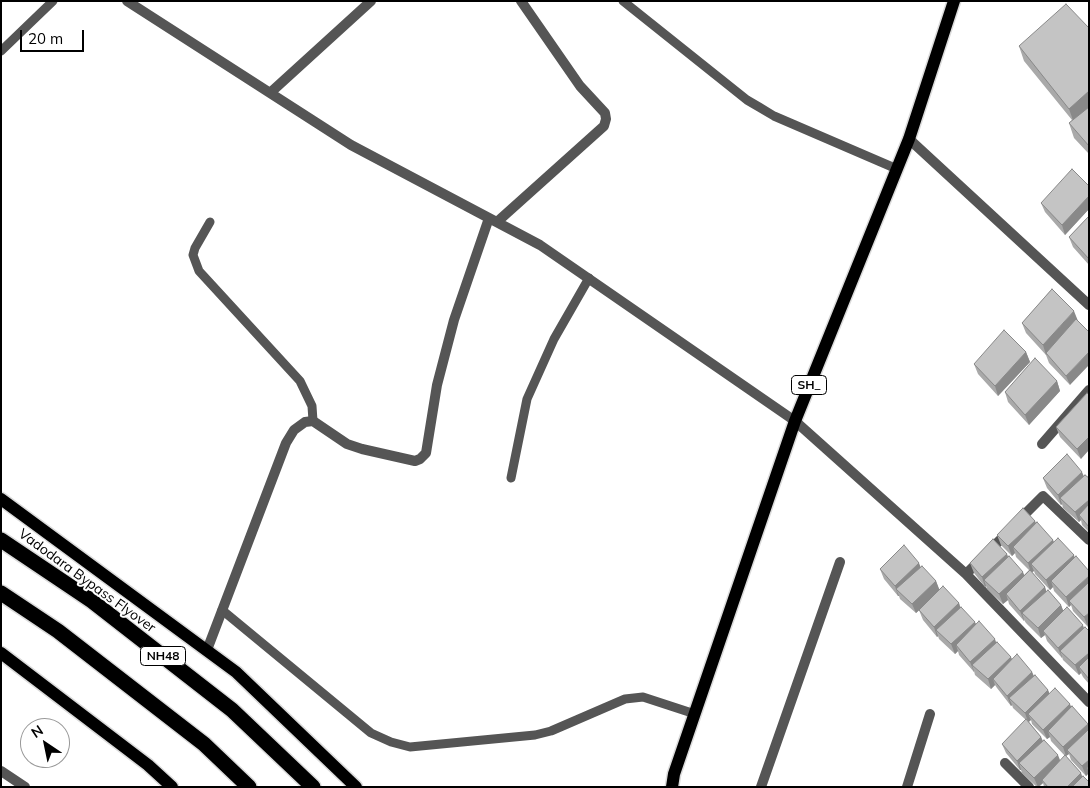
<!DOCTYPE html>
<style>
body{margin:0}
#map{position:relative;width:1090px;height:788px;overflow:hidden;background:#fff;font-family:Mulish,sans-serif}
canvas{display:block}
.frame{position:absolute;inset:0;border:2px solid #000;pointer-events:none}
.north{position:absolute;left:20px;top:718px;width:50px;height:50px;box-sizing:border-box;background:#fff;border:1px solid #999;border-radius:50%;rotate:326deg;font-size:14px;font-weight:700;line-height:20px;text-align:center;color:#000}
.north::after{content:'';display:block;margin:auto;width:18px;height:22px;background:#000;clip-path:polygon(50% 0,100% 100%,50% 72%,0 100%)}
.scale{position:absolute;left:20px;top:30px;width:64px;height:22px;box-sizing:border-box;border:2px solid #000;border-top:0;padding-left:6px;font-size:15px;line-height:18px;white-space:nowrap;color:#000;-webkit-text-stroke:4px #fff;paint-order:stroke}
</style>
<div id="map">
<canvas width="1090" height="788"></canvas>
<div class="frame"></div>
<div class="north">N</div>
<div class="scale">20 m</div>
</div>
<script>
const ctx = document.querySelector('canvas').getContext('2d');
ctx.lineJoin = 'round';
const toPath = rows => new Path2D(rows.map(r => 'M' + r).join(''));
function strokePath(path, color, width, dash) { ctx.strokeStyle = color; ctx.lineWidth = width; ctx.lineCap = dash ? 'butt' : 'round'; ctx.setLineDash(dash || []); ctx.stroke(path); }
function paint(path, color) { ctx.fillStyle = color; ctx.fill(path, 'evenodd'); }
function write(font, color, halo, rows, align = 'center') {
  ctx.font = font + ' Mulish,sans-serif'; ctx.lineWidth = 4; ctx.setLineDash([]); ctx.textBaseline = 'middle'; ctx.strokeStyle = halo; ctx.fillStyle = color; for (const [text, x, y, turn = 0] of rows) {
    ctx.save(); ctx.translate(x, y); ctx.rotate((+turn || 0) * Math.PI / 180); ctx.textAlign = isNaN(turn) ? turn : align; if (halo) ctx.strokeText(text, 0, 0); ctx.fillText(text, 0, 0); ctx.restore();
  }
}
const lane = toPath([
 [623,1,747,100,759,107,774,116,897,169],
 [1,51,53,1],
 [210,222,195,248,193,255,199,271,300,381,312,406,313,421],
 [511,478,527,399,554,339,589,278],
 [222,610,371,733,391,742,410,747,535,735,551,731,625,699,643,697,695,714]
]);
const street = toPath([
 [127,1,351,145,540,245,795,421,966,574,1008,532],
 [270,93,371,1],
 [909,139,1089,305],
 [497,222,604,126,606,119,605,113,580,86,521,1],
 [1042,444,1089,390],
 [1018,521,1043,496,1089,540],
 [966,574,1089,702],
 [207,650,286,443,294,430,305,422,313,421,347,444,362,449,415,461,420,459,426,453,437,385,454,320,489,218],
 [1005,763,1029,787],
 [1,771,25,787],
 [761,787,840,562],
 [907,787,930,714]
]);
const primary = toPath([
 [1,499,236,672,356,787],
 [1,653,148,765,172,787],
 [672,787,674,774,795,421,909,139,954,1]
]);
const highway = toPath([
 [1,540,92,601,232,710,313,787],
 [1,593,58,631,204,744,249,787]
]);
const wall = toPath([
 [1089,28,1089,154,1074,138,1069,123,1072,120,1024,61,1019,46],
 [1089,186,1089,209,1065,235,1045,212,1041,203],
 [1089,216,1089,265,1073,247,1069,237],
 [1052,289,1070,385,1049,363,1046,355,1026,333,1022,323],
 [1026,352,1030,362,998,396,978,374,974,364],
 [1057,381,1060,391,1029,425,1008,402,1005,392],
 [1087,393,1081,459,1060,437,1056,427],
 [1084,476,1089,478,1089,532,1082,525,1081,520,1079,522,1063,508,1062,504,1061,505,1047,488,1043,478],
 [1035,521,1036,524,1053,540,1054,543,1074,555,1074,557,1088,627,1073,611,1071,605,1069,607,1054,591,1053,587,1050,590,1035,574,1034,571,1032,572,1045,587,1046,591,1061,605,1063,611,1084,629,1089,631,1089,684,1083,677,1081,673,1079,675,1063,660,1062,657,1062,658,1047,641,1045,635,1041,638,1026,623,1024,620,1024,621,1009,604,1008,600,1003,604,987,589,986,586,985,587,974,573,970,563,1007,554,1008,558,1024,575,1029,570,1016,557,1015,553,1012,556,1001,545,997,535],
 [921,567,936,581,939,590,959,603,960,608,976,624,996,643,1012,659,1032,672,1034,676,1048,690,1049,693,1071,707,1088,724,1089,726,1089,773,1086,776,1071,760,1069,754,1066,756,1081,773,1082,777,1089,787,1044,787,1043,783,1039,787,1037,787,1022,773,1021,770,1020,770,1006,753,1002,744,1026,720,1013,708,1012,705,1011,706,997,688,995,685,991,689,975,675,974,671,974,672,959,655,958,651,955,654,939,639,938,636,937,637,923,620,919,610,924,606,916,613,900,599,899,596,898,596,884,579,880,569],
 [1031,720,1032,724,1047,739,1050,737,1051,741,1065,756,1060,761,1043,741,1041,737,1029,722]
]);
const shadedWall = toPath([
 [1089,91,1089,110,1074,123,1069,109],
 [1089,196,1089,209,1065,235,1062,225],
 [1074,311,1078,321,1046,355,1043,345],
 [1026,352,1030,362,998,396,995,386],
 [1089,352,1089,365,1070,385,1066,376],
 [1057,381,1060,391,1029,425,1025,415],
 [1089,437,1089,450,1081,459,1077,449],
 [1082,472,1086,481,1060,498,1062,504,1061,505,1058,495],
 [1089,500,1089,513,1079,515,1081,520,1079,522,1075,512],
 [1035,521,1039,531,1013,547,1015,553,1012,556,1008,546],
 [1053,540,1057,550,1031,564,1034,571,1031,573,1028,563],
 [1007,554,1010,563,984,580,986,586,985,587,982,577],
 [1074,555,1077,565,1051,581,1053,587,1050,590,1046,580],
 [919,563,923,573,896,589,899,596,898,596,895,586],
 [1023,572,1027,582,1006,594,1008,600,1003,604,999,594],
 [1089,576,1089,589,1069,601,1071,605,1069,607,1066,597],
 [936,581,940,591,916,613,912,604],
 [1045,587,1048,597,1022,613,1024,620,1024,621,1020,611],
 [959,603,962,613,936,630,938,636,937,637,934,627],
 [1061,605,1065,615,1043,631,1045,635,1041,638,1038,628],
 [1089,613,1089,626,1088,627,1084,617],
 [975,622,979,631,956,645,958,651,955,654,951,644],
 [1083,625,1086,634,1060,651,1062,657,1062,658,1058,648],
 [995,639,998,648,972,665,974,671,974,672,970,662],
 [1089,653,1089,666,1079,667,1081,673,1079,675,1075,665],
 [1011,657,1015,667,993,679,995,685,991,689,988,679],
 [1032,672,1036,682,1009,698,1012,705,1011,706,1007,696],
 [1048,690,1052,700,1028,714,1031,720,1028,722,1025,713],
 [1070,704,1074,714,1048,731,1050,737,1047,739,1043,730],
 [1088,724,1089,726,1089,736,1067,750,1069,754,1066,756,1063,747],
 [1041,737,1045,747,1019,763,1021,770,1020,770,1017,761],
 [1058,755,1062,765,1042,780,1043,783,1038,787,1034,778],
 [1089,760,1089,769,1087,767,1089,773,1086,776,1082,766],
 [1081,773,1084,783,1080,787,1067,787]
]);
const building = toPath([
 [1066,4,1089,28,1089,91,1069,109,1019,46,1066,4],
 [1089,107,1089,146,1069,123,1089,107],
 [1072,169,1089,186,1089,196,1062,225,1041,203,1072,169],
 [1089,216,1089,259,1069,237,1089,216],
 [1052,289,1074,311,1043,345,1022,323,1052,289],
 [1076,319,1089,332,1089,352,1066,376,1046,353,1076,319],
 [1004,330,1026,352,995,386,974,364,1004,330],
 [1035,358,1057,381,1025,415,1005,392,1035,358],
 [1087,393,1089,395,1089,437,1077,449,1056,427,1087,393],
 [1067,454,1082,472,1058,495,1043,478,1067,454],
 [1085,475,1089,478,1089,500,1075,512,1060,498,1085,475],
 [1089,504,1089,527,1079,515,1089,504],
 [1023,508,1035,521,1008,546,997,535,1023,508],
 [1037,522,1053,540,1028,563,1013,547,1037,522],
 [1058,538,1074,555,1046,580,1031,564,1058,538],
 [993,539,1007,554,982,577,970,563,993,539],
 [904,545,919,563,895,586,880,569,904,545],
 [1009,556,1023,572,999,594,984,580,1009,556],
 [1076,556,1089,571,1089,576,1066,597,1051,581,1076,556],
 [922,566,936,581,912,604,896,589,922,566],
 [1030,570,1045,587,1020,611,1006,594,1030,570],
 [1089,582,1089,613,1084,617,1069,601,1089,582],
 [943,586,959,603,934,627,919,610,943,586],
 [1048,590,1061,605,1038,628,1022,613,1048,590],
 [961,607,975,622,951,644,936,630,961,607],
 [1067,607,1083,625,1058,648,1043,631,1067,607],
 [979,621,995,639,970,662,956,645,979,621],
 [1085,627,1089,631,1089,653,1075,665,1060,651,1085,627],
 [997,642,1011,657,988,679,972,665,997,642],
 [1017,654,1032,672,1007,696,993,679,1017,654],
 [1089,657,1089,679,1079,667,1089,657],
 [1035,675,1048,690,1025,713,1009,698,1035,675],
 [1055,688,1070,704,1043,730,1028,714,1055,688],
 [1072,706,1088,724,1063,747,1048,731,1072,706],
 [1026,719,1041,737,1017,761,1002,744,1026,719],
 [1089,729,1089,760,1082,766,1067,750,1089,729],
 [1044,740,1058,755,1034,778,1019,763,1044,740],
 [1065,755,1081,773,1067,787,1048,787,1042,780,1065,755],
 [1083,776,1089,782,1089,787,1072,787,1083,776]
]);
const shields = [
 [809,385,35],
 [163,656,45]
];
const shieldNames = [
 ["SH_",809,385],
 ["NH48",163,656]
];
const streetNames = [
 ["Vadodara Bypass Flyover",87,581,36]
];
strokePath(primary, '#dbdbdb', 15);
strokePath(highway, '#dbdbdb', 18);
strokePath(lane, '#555', 9);
strokePath(street, '#555', 10);
strokePath(primary, '#000', 12);
strokePath(highway, '#000', 15);
paint(wall, '#a9a9a9');
paint(shadedWall, '#898989');
paint(building, '#c4c4c4');
strokePath(building, '#898989', 1);
for (const [x, y, w] of shields) { const box = new Path2D(); box.roundRect(x - w / 2, y - 9.5, w, 19, 4); ctx.fillStyle = '#fff'; ctx.fill(box); strokePath(box, '#000', 1); }
write('bold 12px', '#000', null, shieldNames);
write('14px', '#000', '#fff', streetNames);
</script>
